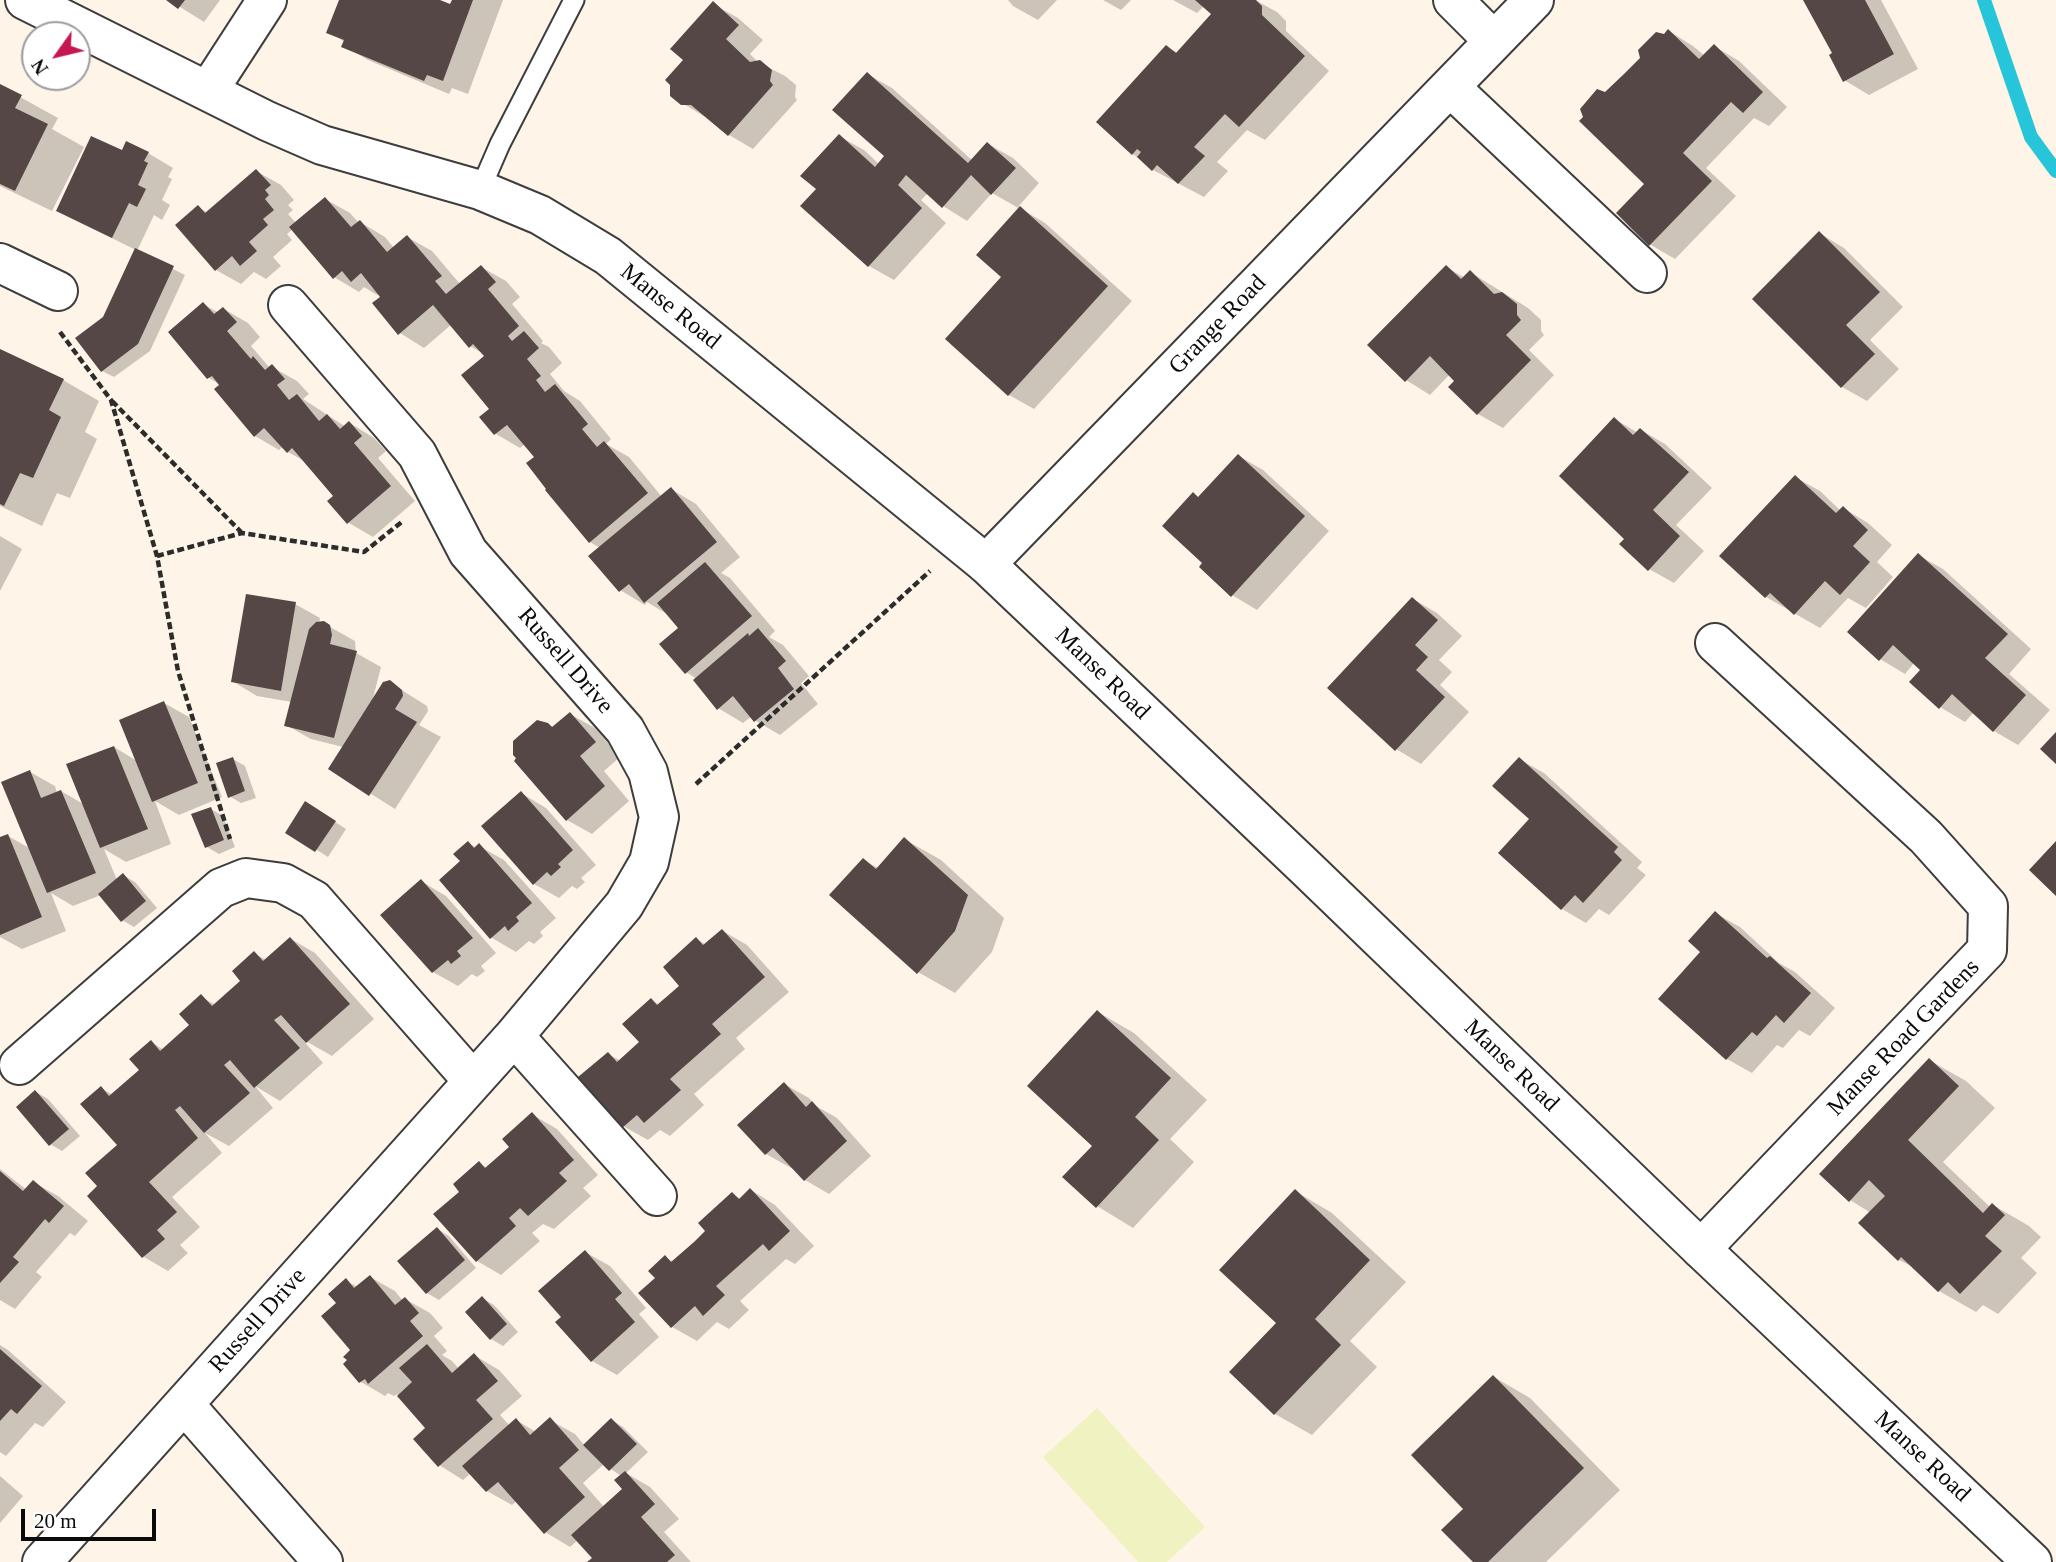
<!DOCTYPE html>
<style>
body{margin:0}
#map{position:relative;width:2056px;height:1562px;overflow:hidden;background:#fff4e8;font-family:"Times New Roman",serif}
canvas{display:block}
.north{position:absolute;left:21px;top:21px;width:70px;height:70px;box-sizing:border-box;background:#fff;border:2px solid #9d9d9d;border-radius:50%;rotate:236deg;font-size:19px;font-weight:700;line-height:28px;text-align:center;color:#0a0a0a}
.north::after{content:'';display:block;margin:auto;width:24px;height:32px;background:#c51751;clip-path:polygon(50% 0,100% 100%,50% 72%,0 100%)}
.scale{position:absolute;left:21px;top:1509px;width:135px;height:32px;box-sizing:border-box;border:4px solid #0a0a0a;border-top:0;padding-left:9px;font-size:21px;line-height:24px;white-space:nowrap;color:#0a0a0a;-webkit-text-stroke:5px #fff;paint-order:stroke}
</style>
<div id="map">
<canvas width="2056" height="1562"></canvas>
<div class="north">N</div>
<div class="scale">20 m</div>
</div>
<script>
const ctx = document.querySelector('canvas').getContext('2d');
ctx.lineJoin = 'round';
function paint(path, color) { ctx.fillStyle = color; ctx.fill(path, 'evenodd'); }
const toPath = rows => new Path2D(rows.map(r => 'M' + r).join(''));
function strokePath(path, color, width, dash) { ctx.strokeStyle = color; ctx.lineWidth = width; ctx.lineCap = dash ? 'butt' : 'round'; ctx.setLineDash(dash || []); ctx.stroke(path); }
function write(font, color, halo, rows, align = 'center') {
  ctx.font = font + ' "Times New Roman",serif'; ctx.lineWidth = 7; ctx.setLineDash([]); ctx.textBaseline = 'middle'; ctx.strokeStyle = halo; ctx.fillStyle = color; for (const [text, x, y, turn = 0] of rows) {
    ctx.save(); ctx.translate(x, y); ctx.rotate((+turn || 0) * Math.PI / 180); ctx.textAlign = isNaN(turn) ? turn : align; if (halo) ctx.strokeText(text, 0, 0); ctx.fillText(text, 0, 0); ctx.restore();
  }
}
const pitch = toPath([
 [1097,1408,1205,1527,1167,1562,1138,1562,1043,1457]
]);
const shadow = toPath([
 [169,0,220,0,204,22],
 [341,0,436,0,451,6,454,0,503,0,468,94,452,88,449,94,368,60,344,46,345,42,328,32],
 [1008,0,1057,0,1038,20,1013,6],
 [1103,0,1131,0,1121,10],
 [1173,0,1255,0,1277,12,1286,21,1286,31,1329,71,1265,140,1247,130,1217,162,1228,171,1204,197,1153,170,1133,154,1167,47,1178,53,1213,14,1204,6,1197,13],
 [1805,0,1881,0,1918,69,1869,95,1844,80,1834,54],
 [713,4,738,18,763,40,750,54,758,62,785,76,796,85,795,97,797,100,753,149,729,135,707,118,682,103,685,60],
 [1669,31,1693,46,1705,56,1714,46,1739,61,1787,107,1769,126,1754,118,1706,168,1736,196,1675,259,1651,245,1618,213,1646,184,1606,94],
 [867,74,892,88,973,161,988,144,1013,158,1039,183,1018,207,1045,223,1132,301,1034,409,1009,395,1004,277,1020,209,992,193,967,221,943,206,928,193,921,200,946,223,894,280,869,266,803,206,818,189,839,136,864,150,879,164,887,156],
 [0,86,58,118,52,129,84,147,52,211,0,186],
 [123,153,148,153,173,168,168,177,172,179,162,200,170,205,162,220,154,215,137,251,185,275,150,351,114,377,102,371,105,318,136,250,83,224,58,210],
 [256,171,281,185,294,200,288,205,293,210,288,214,296,223,325,199,350,213,359,223,360,222,385,237,394,248,407,237,432,251,460,284,481,267,506,281,520,297,512,304,543,341,541,343,549,347,562,363,550,374,564,391,580,401,611,439,606,444,629,457,662,497,671,489,696,504,740,557,721,573,730,578,775,631,769,637,783,645,809,676,801,683,818,704,780,735,756,721,752,716,743,723,718,708,697,679,686,672,681,628,670,616,647,602,645,605,620,590,600,548,590,542,536,457,525,444,520,448,496,434,482,417,491,409,487,356,470,346,452,324,424,348,400,333,379,293,377,295,364,287,359,292,334,277,293,229,287,234,292,240,273,257,281,266,266,279,254,272,241,284,216,270,198,207,208,213],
 [1819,233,1844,248,1903,307,1870,340,1899,369,1867,401,1842,387,1754,299],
 [1446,267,1465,278,1470,272,1528,308,1541,320,1541,331,1544,335,1529,350,1554,375,1503,428,1478,414,1457,381,1450,374,1430,395,1406,380],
 [203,304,219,313,224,309,248,323,260,337,251,346,269,367,272,367,297,381,309,394,303,399,346,427,350,423,374,438,386,451,378,458,415,501,373,537,349,523,335,496,306,462,288,452,283,446,279,450,255,436,221,385,209,378],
 [0,351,63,380,99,401,85,432,97,439,70,498,57,493,42,526,0,506],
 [1615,419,1638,433,1641,430,1665,444,1712,488,1676,525,1704,551,1674,583,1649,569,1627,539],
 [1239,456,1263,470,1329,531,1257,610,1232,595,1205,563,1199,498],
 [1795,477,1820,491,1841,511,1843,508,1868,523,1892,545,1877,562,1893,577,1866,608,1848,598,1820,628,1766,597],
 [0,536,22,549,0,591],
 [1918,555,1943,569,2031,649,2009,674,2050,710,2018,745,1994,731,1974,712,1965,722,1940,707,1923,670,1914,663,1905,674,1880,659],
 [1413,599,1437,613,1462,636,1439,660,1452,672,1440,685,1469,712,1421,764,1396,749],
 [295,604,320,618,319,623,323,623,355,641,356,653,381,667,372,702,389,682,427,706,428,711,419,725,441,737,395,809,330,768,343,747,311,739,286,725,292,702,257,696,232,681],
 [164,703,189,717,222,797,179,815,155,801,171,844,126,862,104,849,117,880,123,875,135,882,157,908,134,927,122,920,101,895,73,906,51,893,66,931,22,949,0,937,0,839,8,836,31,849,30,772,55,786,57,793,61,791,85,805,114,747,137,761],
 [570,714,595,728,620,757,604,771,629,801,592,834,567,820,519,758,548,724,554,728],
 [233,759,245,766,256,798,241,803,229,796],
 [1519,759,1544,773,1642,862,1637,868,1646,875,1609,915,1599,909,1586,923,1562,909,1532,819],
 [521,793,546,808,596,865,581,878,585,882,577,889,572,886,559,898,534,884],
 [211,809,223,816,235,847,219,854,207,847],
 [318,811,346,829,328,857,288,832],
 [904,839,941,860,1004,918,992,952,955,993,918,972,863,860,878,868],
 [468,843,477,848,479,846,504,860,556,918,540,932,543,936,534,944,529,941,516,952,492,938,441,880,463,861],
 [421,881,446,896,496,953,481,966,485,971,477,977,472,974,458,986,433,972,383,915],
 [1715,913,1740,927,1779,963,1795,972,1835,1008,1810,1036,1799,1030,1783,1048,1777,1045,1752,1073,1727,1059,1703,952],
 [723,931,747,945,789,992,736,1038,745,1049,694,1094,704,1105,670,1136,660,1130,648,1140,623,1126,608,1054,621,1061,641,1043,651,1000,660,1005,681,986,697,939,706,945],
 [291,939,315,953,374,1019,332,1056,302,1039,323,1063,280,1101,255,1086,273,1108,229,1146,205,1133,222,1153,172,1197,200,1227,180,1245,188,1253,168,1271,144,1257,100,1186,119,1145,101,1088,113,1095,142,1070,151,1042,164,1050,192,1025,201,997,216,1005,242,981,254,953,266,960],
 [1098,1012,1134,1033,1207,1100,1170,1139,1194,1162,1133,1228,1097,1206,1094,1146],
 [1929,1060,1966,1081,1995,1108,1943,1162,1990,1207,1993,1205,2029,1226,2041,1237,2021,1258,2037,1273,1998,1314,1983,1305,1976,1312,1939,1291,1917,1269,1899,1260,1861,1223,1871,1213,1850,1200],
 [784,1084,809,1098,816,1106,837,1118,871,1156,829,1194,805,1180,793,1167,791,1168,766,1154,740,1125],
 [36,1092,48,1099,80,1136,62,1151,50,1144],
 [533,1115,557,1129,598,1175,583,1188,591,1196,554,1229,543,1224,532,1233,540,1241,501,1275,477,1261,461,1192,479,1163,487,1168,512,1147],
 [0,1169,27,1190,33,1182,58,1196,88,1221,75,1236,70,1233,36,1272,42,1277,15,1309,0,1300],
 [751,1190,775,1205,814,1246,795,1264,786,1259,740,1301,749,1310,729,1329,717,1322,697,1341,672,1327,657,1278,665,1257,674,1262,708,1231,732,1194,741,1199],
 [1295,1191,1332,1213,1406,1282,1350,1341,1377,1367,1312,1435,1275,1414,1232,1372,1278,1323],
 [437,1229,449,1236,476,1268,439,1300,427,1293],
 [585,1252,610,1266,646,1308,639,1314,659,1337,617,1375,592,1361,563,1317],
 [370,1277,395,1291,403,1301,405,1299,430,1313,443,1328,434,1336,447,1351,442,1355,452,1361,459,1369,474,1355,499,1370,522,1396,500,1415,510,1426,516,1420,536,1432,550,1420,575,1434,585,1446,611,1420,623,1427,648,1452,626,1473,650,1487,679,1519,664,1532,691,1562,590,1562,595,1558,578,1540,570,1547,545,1532,517,1501,512,1505,487,1491,471,1473,463,1480,439,1465,428,1429,397,1394,394,1396,388,1393,385,1396,361,1382,339,1303,346,1281,358,1287],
 [604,1464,621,1476,625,1490,605,1508,583,1483],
 [482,1298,494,1305,518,1332,503,1346,491,1339],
 [0,1345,8,1350,66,1402,43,1427,35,1423,6,1456,0,1452],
 [1494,1377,1530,1398,1620,1490,1546,1562,1475,1562,1466,1509],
 [0,1476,23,1496,0,1523]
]);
const stream = toPath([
 [1984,0,2031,137,2056,171]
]);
const building = toPath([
 [166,0,185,0,178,9],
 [339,0,440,0,450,4,452,0,473,0,443,81,427,75,424,81,341,47,344,40,326,33],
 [1195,0,1256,0,1262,6,1262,15,1305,56,1239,127,1225,114,1194,147,1205,156,1178,184,1157,165,1152,171,1137,157,1141,152,1137,149,1132,155,1096,122,1166,45,1176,53,1211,14],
 [1803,0,1865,0,1894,54,1843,82,1829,55,1832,53],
 [713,1,739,25,726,39,750,62,760,60,772,70,770,81,773,85,728,136,691,105,681,105,670,96,670,85,665,80,683,60,670,49],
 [1668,29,1699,59,1714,44,1763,92,1743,113,1731,102,1683,153,1712,181,1649,246,1616,213,1644,184,1579,121,1583,117,1580,109,1597,89,1605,92,1624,74,1640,58,1638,50,1656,32,1664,34],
 [867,72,968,163,987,142,1016,168,991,195,971,175,942,208,906,175,898,185,922,208,868,267,800,206,816,189,800,176,839,134,875,167,884,156,832,110],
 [0,84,22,95,15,108,48,124,15,191,0,184],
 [91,136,122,150,126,141,149,152,144,161,148,163,138,185,146,189,137,207,129,203,112,238,56,211],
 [256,169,271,185,265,190,269,195,265,199,274,210,263,219,268,225,249,242,257,251,240,266,232,256,215,271,175,225,198,205,205,213],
 [325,197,351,227,360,220,387,252,407,235,442,276,435,281,446,294,481,265,496,282,488,289,519,326,508,336,512,341,524,331,539,348,527,359,541,376,536,380,545,392,555,384,588,424,582,429,597,447,604,441,648,493,589,543,545,490,546,489,526,463,534,457,507,425,494,435,479,417,489,409,461,375,484,356,473,344,469,348,433,305,398,335,372,303,380,297,361,273,351,282,342,271,333,279,289,227],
 [1020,206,1108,286,1008,396,945,339,1001,277,976,255],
 [1819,231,1880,292,1846,325,1875,354,1841,388,1752,299],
 [135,248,174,266,138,344,101,372,75,338,103,317],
 [1446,265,1461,279,1470,270,1494,294,1502,292,1517,304,1517,315,1521,320,1506,335,1531,360,1477,415,1448,387,1454,381,1430,356,1405,382,1367,345],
 [203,302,214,314,223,307,237,322,227,331,251,359,253,356,265,370,272,364,285,379,277,385,289,400,297,394,319,421,327,414,340,429,349,421,362,436,354,443,391,486,347,524,327,501,333,496,292,448,287,453,264,428,254,437,214,389,219,385,212,376,207,379,168,332],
 [0,349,64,379,49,410,61,417,33,478,20,473,4,506,0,504],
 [1614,417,1633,435,1640,428,1689,472,1653,510,1680,536,1648,571,1619,544,1624,539,1559,476],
 [1238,454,1305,516,1231,597,1199,567,1202,563,1162,526,1193,492,1198,497],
 [1795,475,1836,513,1843,506,1868,530,1853,546,1870,562,1840,595,1825,581,1794,615,1770,593,1765,598,1719,556],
 [671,487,717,542,644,603,629,584,619,592,588,556],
 [1918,553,2008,634,1985,658,2026,695,1993,732,1952,694,1939,709,1909,682,1920,670,1893,645,1879,661,1847,632],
 [705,562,752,616,685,674,659,644,678,628,657,603],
 [246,594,296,602,281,691,231,682],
 [1412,597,1438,620,1415,645,1428,657,1416,670,1445,697,1395,751,1327,688],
 [324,621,330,625,332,635,330,644,357,651,334,738,284,726,309,629,316,622],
 [758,628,786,661,778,668,794,689,754,722,733,696,717,710,693,680,748,633,749,636],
 [390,680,402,690,403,696,395,709,417,722,369,796,328,769,383,682],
 [164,701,198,783,152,802,119,720],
 [570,712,596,742,580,756,605,786,566,821,514,761,516,758,513,755,513,741,537,720,548,723,552,727],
 [2056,732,2056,764,2040,749],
 [114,746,148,829,100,848,66,764],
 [233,757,245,791,228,798,216,763],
 [1519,757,1618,847,1614,852,1622,860,1583,903,1575,895,1561,910,1498,853,1529,819,1492,786],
 [30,770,41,798,61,790,96,873,47,893,1,782],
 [521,791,573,850,558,864,561,867,551,876,547,872,533,885,481,826],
 [305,801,336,821,315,852,285,833],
 [211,807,224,840,205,848,191,814],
 [8,834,42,917,0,935,0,837],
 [904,837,968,895,955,931,917,974,829,895,863,858,876,869],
 [468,841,474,848,479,843,532,903,516,917,519,921,508,931,505,926,490,939,439,880,460,861,453,854],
 [2056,841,2056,896,2029,870],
 [123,873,146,901,121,922,98,894],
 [421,879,473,938,457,951,461,956,451,964,448,960,432,973,380,915],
 [1715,911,1767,958,1770,956,1811,993,1784,1023,1776,1015,1757,1036,1752,1032,1726,1060,1658,999,1700,952,1688,941],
 [722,929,765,977,712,1024,721,1034,670,1079,681,1090,644,1123,637,1115,622,1128,578,1077,608,1052,617,1062,639,1042,622,1024,651,998,657,1005,679,986,663,967,696,937,703,945],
 [290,937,350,1004,306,1043,281,1015,274,1020,300,1048,254,1088,230,1060,224,1065,250,1093,204,1133,180,1106,175,1110,198,1138,149,1182,177,1212,157,1230,165,1239,142,1258,87,1196,97,1186,85,1173,117,1145,80,1104,101,1086,109,1096,139,1070,129,1059,151,1040,160,1051,189,1025,179,1014,201,994,212,1006,240,981,232,971,254,951,263,961],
 [1097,1010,1171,1078,1135,1117,1159,1140,1096,1208,1062,1177,1092,1146,1027,1086],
 [1929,1058,1959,1086,1908,1140,1983,1213,1992,1203,2005,1215,1985,1236,2002,1251,1960,1294,1948,1282,1938,1292,1901,1257,1898,1261,1858,1223,1885,1196,1869,1180,1849,1202,1819,1174],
 [784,1082,806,1107,812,1101,847,1141,804,1181,773,1148,765,1155,737,1125],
 [35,1090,69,1129,49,1146,16,1107],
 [532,1112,574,1160,559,1173,567,1181,528,1216,520,1208,509,1218,516,1226,476,1262,433,1214,459,1192,453,1184,479,1161,485,1168,509,1147,502,1139],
 [0,1171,23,1191,33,1180,64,1206,49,1223,45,1219,13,1257,19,1262,0,1283],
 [750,1188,790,1231,769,1251,763,1244,716,1286,725,1295,703,1316,695,1306,671,1328,638,1293,655,1278,648,1271,665,1255,671,1262,694,1242,705,1231,698,1223,732,1192,739,1199],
 [1295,1189,1370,1260,1315,1319,1341,1345,1274,1415,1229,1372,1276,1323,1219,1270],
 [437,1227,465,1260,426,1294,397,1261],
 [585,1250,622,1293,615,1299,635,1322,591,1362,555,1322,561,1317,538,1291],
 [370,1275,395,1305,405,1297,419,1313,410,1321,423,1336,368,1384,365,1379,359,1383,343,1364,347,1360,343,1357,350,1350,321,1316,336,1303,328,1294,346,1278,354,1288],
 [482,1296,507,1324,490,1340,465,1312],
 [427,1344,452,1373,474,1353,498,1381,476,1400,493,1419,438,1467,413,1439,425,1428,397,1396,412,1382,399,1368],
 [0,1349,42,1386,17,1414,11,1409,0,1421],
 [1493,1375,1584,1468,1488,1562,1473,1562,1441,1530,1463,1509,1411,1455],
 [550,1417,579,1450,559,1468,585,1497,544,1534,498,1482,486,1492,462,1466,516,1418,530,1435],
 [611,1418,637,1444,609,1471,583,1445],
 [625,1471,655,1504,641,1517,675,1555,667,1562,587,1562,592,1558,571,1535,622,1489,614,1480]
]);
const path = toPath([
 [60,332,111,400,157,556,178,671,230,839],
 [112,401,241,532],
 [157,556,242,533,364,552,403,521],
 [696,784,930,571]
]);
const service = toPath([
 [480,190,500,144,574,0]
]);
const minor = toPath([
 [1453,0,1494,41],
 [1450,87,1647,273],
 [208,91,267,0],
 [0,263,58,291],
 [986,564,1534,0],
 [514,1036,657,1196],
 [19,1065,221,888,246,878,283,883,314,900,473,1081],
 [1701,1249,1987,950,1988,906,1926,837,1715,643],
 [184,1404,323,1562],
 [42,1562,514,1036,624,905,649,862,659,817,648,772,625,730,468,552,417,454,288,305]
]);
const tertiary = toPath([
 [25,0,267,121,322,145,480,190,540,215,608,256,986,564,1306,868,1701,1249,2032,1562]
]);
const streetNames = [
 ["Manse Road",670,307,39],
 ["Grange Road",1218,325,-46],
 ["Russell Drive",565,661,49],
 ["Manse Road",1102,674,44],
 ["Manse Road Gardens",1904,1038,-46],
 ["Manse Road",1511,1066,44],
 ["Russell Drive",258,1321,-48],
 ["Manse Road",1922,1457,43]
];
paint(pitch, '#f0f3c1');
paint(shadow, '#0003');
strokePath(stream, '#27c5d9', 14);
paint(building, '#544746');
strokePath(service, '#3d3d3d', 23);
strokePath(minor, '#3d3d3d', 42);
strokePath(tertiary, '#3d3d3d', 42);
strokePath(path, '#2c2c2c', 4.5, [7, 3.5]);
strokePath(service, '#fff', 19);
strokePath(minor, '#fff', 38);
strokePath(tertiary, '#fff', 38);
write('24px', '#0a0a0a', '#fff', streetNames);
</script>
